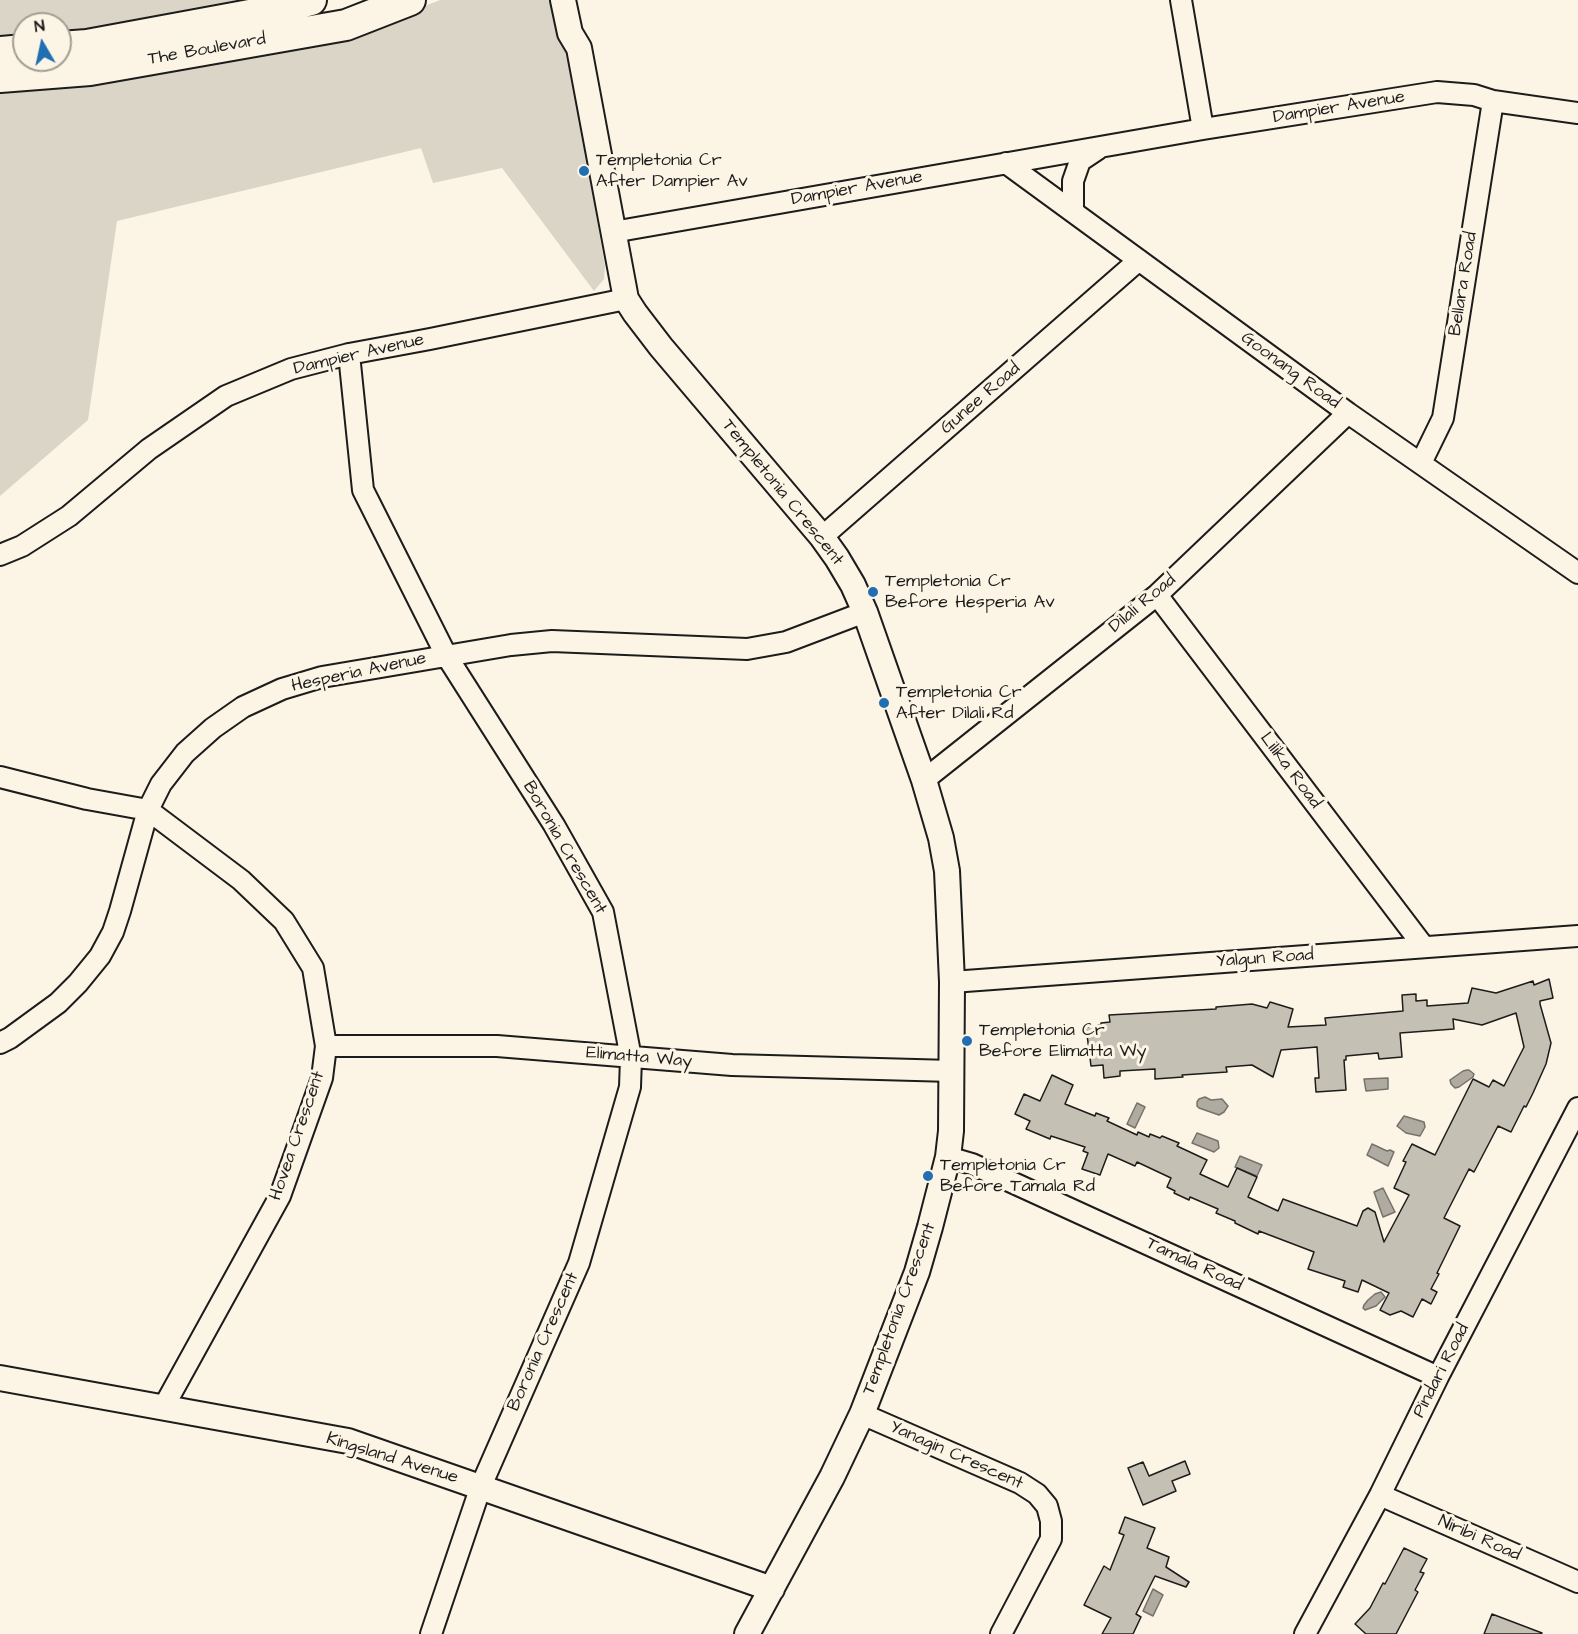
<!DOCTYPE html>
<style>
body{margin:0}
#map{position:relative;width:1578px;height:1634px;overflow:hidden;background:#fcf5e5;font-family:"Architects Daughter",sans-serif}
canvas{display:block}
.north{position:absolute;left:12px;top:12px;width:60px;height:60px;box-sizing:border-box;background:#fcf5e5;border:2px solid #a29e95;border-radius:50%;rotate:351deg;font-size:16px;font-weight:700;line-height:24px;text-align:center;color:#1c1c1c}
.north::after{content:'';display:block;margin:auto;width:21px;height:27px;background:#1f6fb2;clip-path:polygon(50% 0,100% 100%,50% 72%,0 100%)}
</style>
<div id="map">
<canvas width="1578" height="1634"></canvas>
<div class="north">N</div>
</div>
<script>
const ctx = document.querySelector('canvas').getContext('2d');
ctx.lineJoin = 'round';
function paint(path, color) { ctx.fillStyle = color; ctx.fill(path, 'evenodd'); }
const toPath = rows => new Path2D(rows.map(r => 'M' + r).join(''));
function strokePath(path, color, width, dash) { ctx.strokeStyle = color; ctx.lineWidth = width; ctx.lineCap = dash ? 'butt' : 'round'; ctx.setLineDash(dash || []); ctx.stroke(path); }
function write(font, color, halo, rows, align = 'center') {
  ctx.font = font + ' "Architects Daughter",sans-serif'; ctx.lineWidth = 6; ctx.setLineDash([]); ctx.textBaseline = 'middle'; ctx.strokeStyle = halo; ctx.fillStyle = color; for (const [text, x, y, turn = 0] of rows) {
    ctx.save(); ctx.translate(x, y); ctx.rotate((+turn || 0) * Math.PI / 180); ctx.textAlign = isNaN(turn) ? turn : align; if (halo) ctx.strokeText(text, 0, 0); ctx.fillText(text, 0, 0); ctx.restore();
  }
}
const green = toPath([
 [0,0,252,0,60,36,60,24,24,24,24,39,0,41],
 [440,0,558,0,605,266,604,279,594,291,502,168,433,183,421,148,117,221,88,420,0,496,0,93,94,86,333,43]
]);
const water = toPath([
 [1467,1070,1469,1070,1474,1074,1473,1077,1459,1087,1455,1088,1451,1084,1450,1080,1463,1071,1467,1070],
 [1388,1078,1388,1089,1366,1091,1364,1079,1388,1078],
 [1205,1097,1211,1100,1222,1099,1228,1106,1224,1112,1219,1115,1199,1108,1197,1106,1197,1102,1199,1099,1205,1097],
 [1137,1103,1145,1107,1135,1128,1127,1124,1137,1103],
 [1404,1116,1424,1122,1425,1127,1420,1136,1406,1133,1397,1126,1404,1116],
 [1197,1133,1218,1141,1219,1148,1214,1152,1192,1143,1197,1133],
 [1372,1144,1387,1151,1390,1150,1394,1152,1388,1166,1367,1155,1372,1144],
 [1240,1156,1262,1165,1257,1176,1235,1167,1240,1156],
 [1383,1188,1395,1212,1383,1217,1374,1192,1383,1188],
 [1381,1292,1385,1297,1376,1306,1365,1310,1363,1308,1364,1305,1368,1300,1375,1294,1381,1292],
 [1153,1589,1163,1595,1153,1616,1143,1611,1153,1589]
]);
const building = toPath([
 [1549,979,1553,998,1540,1001,1540,1004,1551,1043,1546,1064,1533,1093,1526,1107,1524,1106,1511,1132,1498,1126,1474,1172,1469,1169,1444,1218,1460,1226,1437,1273,1439,1274,1431,1289,1437,1292,1431,1304,1422,1299,1413,1317,1401,1311,1390,1315,1380,1310,1389,1293,1362,1280,1358,1292,1343,1287,1345,1281,1308,1269,1314,1252,1259,1231,1258,1234,1235,1223,1235,1221,1216,1213,1218,1209,1190,1197,1189,1200,1174,1193,1175,1191,1167,1187,1171,1178,1137,1162,1135,1166,1108,1154,1100,1175,1082,1169,1088,1153,1083,1151,1085,1147,1051,1136,1050,1139,1026,1129,1030,1121,1015,1114,1024,1094,1040,1101,1052,1075,1073,1085,1065,1104,1095,1116,1096,1113,1109,1118,1107,1121,1137,1135,1138,1132,1149,1137,1150,1134,1160,1138,1162,1136,1179,1143,1177,1146,1207,1160,1200,1174,1228,1187,1237,1168,1257,1177,1248,1197,1278,1211,1283,1199,1357,1226,1363,1211,1368,1208,1375,1212,1384,1242,1409,1195,1394,1188,1406,1162,1403,1161,1412,1144,1435,1155,1473,1079,1489,1087,1493,1080,1504,1086,1524,1047,1516,1013,1482,1025,1453,1019,1454,1029,1400,1033,1402,1057,1379,1059,1378,1053,1346,1056,1346,1060,1344,1060,1346,1090,1316,1092,1315,1078,1319,1078,1317,1047,1281,1050,1273,1077,1252,1065,1226,1067,1227,1072,1182,1075,1183,1077,1155,1079,1155,1069,1120,1071,1120,1076,1104,1078,1103,1065,1091,1066,1086,1027,1101,1025,1101,1023,1110,1022,1109,1015,1216,1009,1216,1007,1252,1004,1267,1008,1270,1002,1293,1009,1288,1027,1326,1025,1325,1018,1403,1011,1402,995,1416,994,1416,1001,1427,1000,1427,1006,1468,1003,1472,988,1496,993,1533,981,1534,985,1549,979],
 [1185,1461,1190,1474,1172,1481,1176,1491,1143,1505,1128,1468,1143,1462,1149,1476,1185,1461],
 [1125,1517,1155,1528,1147,1548,1169,1557,1166,1567,1189,1582,1186,1587,1155,1576,1136,1614,1141,1617,1133,1634,1102,1634,1111,1618,1084,1605,1104,1566,1110,1570,1124,1535,1119,1533,1125,1517],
 [1404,1548,1427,1559,1420,1572,1424,1573,1415,1590,1418,1592,1396,1634,1366,1634,1355,1624,1370,1608,1383,1583,1385,1584,1404,1548],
 [1492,1614,1542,1633,1541,1634,1484,1634,1492,1614]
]);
const minor = toPath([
 [1181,0,1203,129],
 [1006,163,1348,413,1578,573],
 [1073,212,1073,181,1080,161,1098,149],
 [613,232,1203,129,1437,92,1474,95,1493,101,1578,113],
 [349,354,363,490,446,655,554,825,603,912,631,1058,630,1087,579,1263,481,1486,431,1634],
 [1421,463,1443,418,1493,101],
 [822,537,1139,260],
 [0,555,22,546,69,516,149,449,226,396,291,369,349,354,430,339,626,299],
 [1157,595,1424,947],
 [0,777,87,799,148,810,241,880,284,921,313,968,326,1046,322,1078,280,1196,163,1408],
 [924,780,1157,595,1348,413],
 [952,982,1578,936],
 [0,1043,10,1038,58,1003,78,983,100,956,113,932,120,911,148,810,161,784,185,753,213,728,243,707,282,689,322,677,511,645,552,641,747,649,786,642,865,612],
 [326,1046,497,1046,732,1065,952,1071],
 [948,1157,972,1164,1438,1377],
 [862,1414,1020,1483,1037,1494,1047,1506,1051,1521,1051,1539,1001,1634],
 [1380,1495,1578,1582],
 [1305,1634,1380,1495,1438,1377,1578,1108]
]);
const tertiary = toPath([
 [563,0,570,33,579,48,626,299,635,313,661,347,822,537,837,558,853,585,865,612,924,780,941,838,947,871,952,982,951,1131,948,1157,930,1227,917,1272,862,1414,832,1477,747,1634],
 [0,1378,348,1441,772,1589]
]);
const primary = toPath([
 [60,47,87,45,266,12,311,0],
 [0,52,24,50],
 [0,77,90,70,346,25,410,0]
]);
const markers = [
 [584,171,6,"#1f6fb2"],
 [873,592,6,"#1f6fb2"],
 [884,703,6,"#1f6fb2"],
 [967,1041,6,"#1f6fb2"],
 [928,1176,6,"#1f6fb2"]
];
const streetNames = [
 ["The Boulevard",207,50,-10],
 ["Dampier Avenue",1339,108,-9],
 ["Dampier Avenue",857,189,-10],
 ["Bellara Road",1464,284,-81],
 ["Dampier Avenue",359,355,-13],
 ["Goonang Road",1290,371,36],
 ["Gunee Road",981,399,-41],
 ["Templetonia Crescent",782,493,51],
 ["Dilali Road",1143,604,-40],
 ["Hesperia Avenue",359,673,-12],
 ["Lilika Road",1290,771,53],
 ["Boronia Crescent",564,848,60],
 ["Yalgun Road",1265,959,-4],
 ["Elimatta Way",639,1058,5],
 ["Hovea Crescent",298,1136,-71],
 ["Tamala Road",1194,1265,25],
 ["Templetonia Crescent",900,1309,-70],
 ["Boronia Crescent",544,1342,-66],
 ["Pindari Road",1442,1371,-63],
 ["Yanagin Crescent",956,1456,24],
 ["Kingsland Avenue",392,1459,17],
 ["Niribi Road",1479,1539,24]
];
const poiNames = [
 ["Templetonia Cr",596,161],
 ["After Dampier Av",596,182],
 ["Templetonia Cr",885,582],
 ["Before Hesperia Av",885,603],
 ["Templetonia Cr",896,693],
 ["After Dilali Rd",896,714],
 ["Templetonia Cr",979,1031],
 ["Before Elimatta Wy",979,1052],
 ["Templetonia Cr",940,1166],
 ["Before Tamala Rd",940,1187]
];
paint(green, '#dbd5c8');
paint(water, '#b0aba1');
strokePath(water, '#75726c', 1.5);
paint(building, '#c4c0b3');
strokePath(building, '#1c1c1c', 1.5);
strokePath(minor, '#1c1c1c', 24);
strokePath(tertiary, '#1c1c1c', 28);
strokePath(primary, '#1c1c1c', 34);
strokePath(minor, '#fcf5e5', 20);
strokePath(tertiary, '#fcf5e5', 24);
strokePath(primary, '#fcf5e5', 30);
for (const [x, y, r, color] of markers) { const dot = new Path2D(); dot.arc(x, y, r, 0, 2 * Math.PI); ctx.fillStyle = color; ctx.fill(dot); strokePath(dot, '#fcf5e5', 2); }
write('18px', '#1c1c1c', '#fcf5e5', streetNames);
write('18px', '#1c1c1c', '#fcf5e5', poiNames, 'left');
</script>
